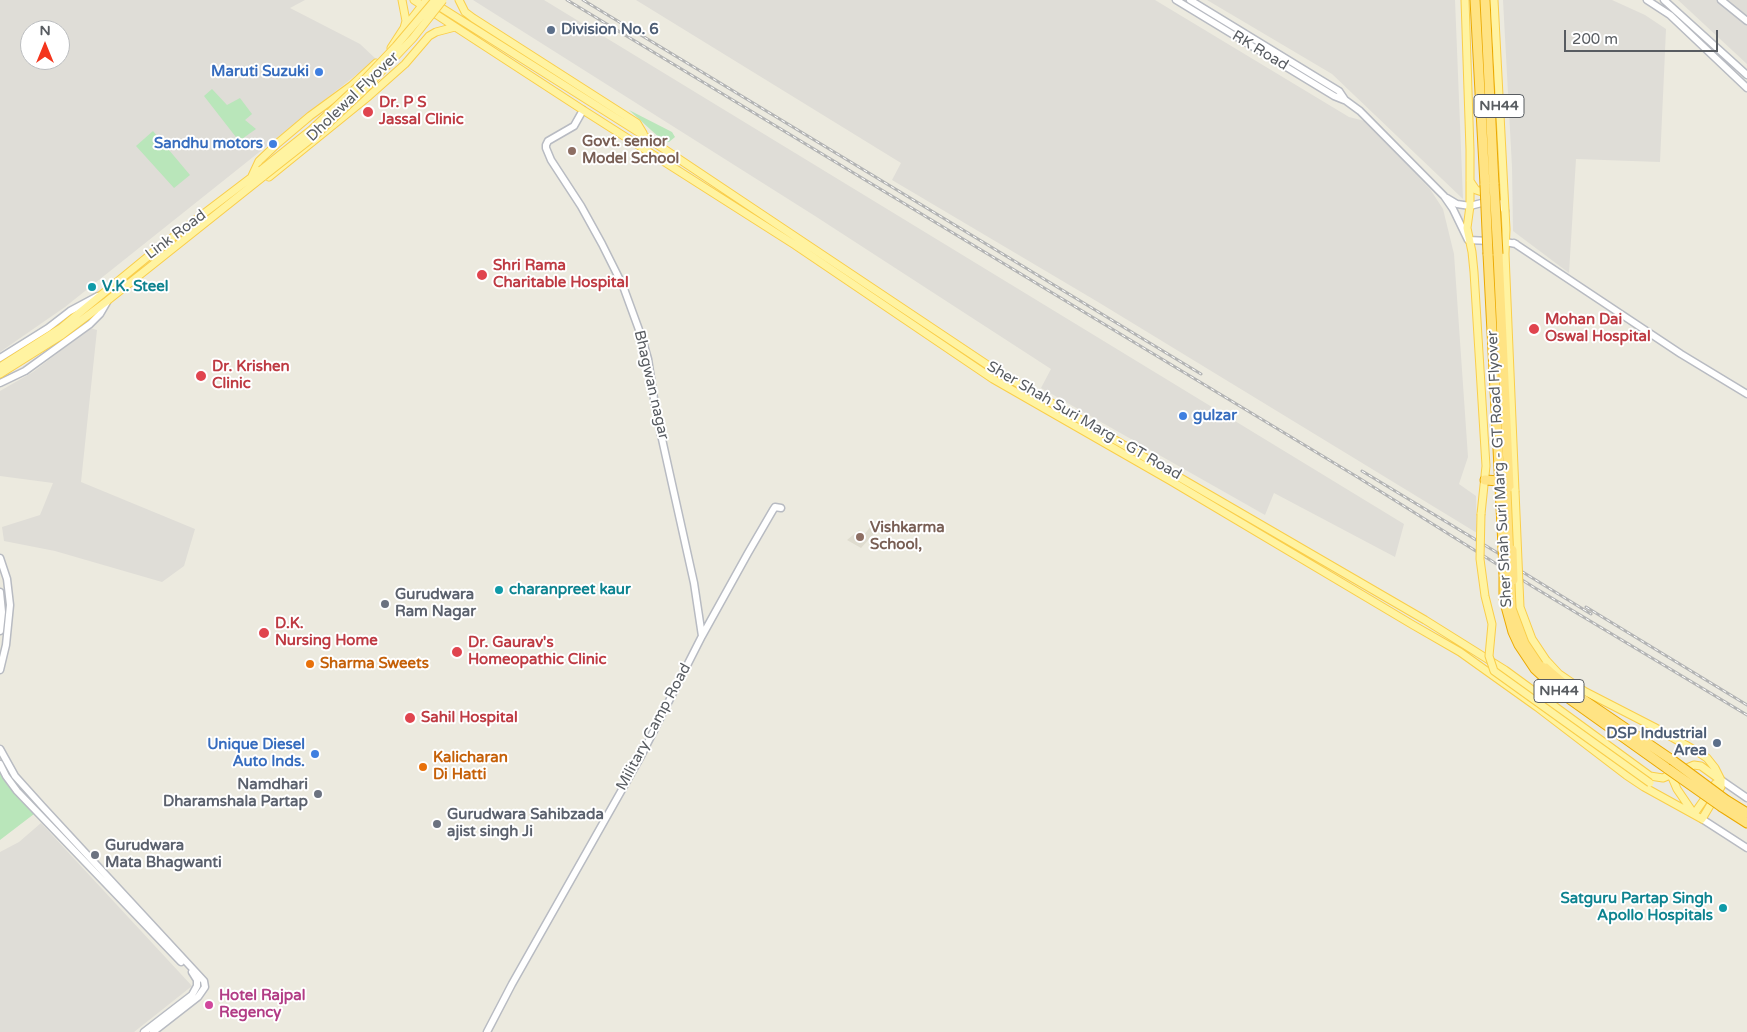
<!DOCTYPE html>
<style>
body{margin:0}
#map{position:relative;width:1747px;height:1032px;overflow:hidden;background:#eceadf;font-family:"Varela Round",sans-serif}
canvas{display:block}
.north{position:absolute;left:20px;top:20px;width:50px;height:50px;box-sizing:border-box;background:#fff;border:1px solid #bcbec0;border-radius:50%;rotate:0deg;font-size:14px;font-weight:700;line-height:20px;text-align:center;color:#585c61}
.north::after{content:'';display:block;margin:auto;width:18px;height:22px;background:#f4351d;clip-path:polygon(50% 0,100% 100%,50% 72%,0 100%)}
.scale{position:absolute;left:1564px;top:30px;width:154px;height:22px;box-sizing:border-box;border:2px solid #585c61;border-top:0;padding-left:6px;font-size:15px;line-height:18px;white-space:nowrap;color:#585c61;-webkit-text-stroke:4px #fff;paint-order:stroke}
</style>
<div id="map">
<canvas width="1747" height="1032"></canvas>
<div class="north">N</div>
<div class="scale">200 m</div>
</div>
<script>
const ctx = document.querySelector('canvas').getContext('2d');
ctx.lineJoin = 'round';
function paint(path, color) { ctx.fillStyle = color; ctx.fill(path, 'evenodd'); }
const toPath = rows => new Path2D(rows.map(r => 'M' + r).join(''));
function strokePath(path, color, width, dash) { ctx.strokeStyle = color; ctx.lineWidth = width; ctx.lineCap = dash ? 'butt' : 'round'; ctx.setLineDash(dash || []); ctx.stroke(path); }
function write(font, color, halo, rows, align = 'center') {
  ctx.font = font + ' "Varela Round",sans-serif'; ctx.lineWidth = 4; ctx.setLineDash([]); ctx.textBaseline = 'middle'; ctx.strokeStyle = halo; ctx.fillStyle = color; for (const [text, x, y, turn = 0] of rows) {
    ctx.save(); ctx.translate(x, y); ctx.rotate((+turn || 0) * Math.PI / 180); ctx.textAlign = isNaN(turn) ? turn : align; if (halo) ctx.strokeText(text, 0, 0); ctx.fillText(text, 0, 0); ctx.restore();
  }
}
const industrial = toPath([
 [0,0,305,0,290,8,360,44,376,59,65,307,0,352],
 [30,30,60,30,60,60,30,60],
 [473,0,544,0,1404,524,1395,557,1274,493,1265,515,1041,388,1051,369,815,216],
 [636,0,1155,0,1349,117,1365,121,1430,189,1443,209,1454,254,1468,457,1459,484,1476,496,1477,533,1098,302,892,180,901,163],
 [1207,0,1455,0,1463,199,1332,74],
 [1503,0,1612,0,1645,15,1666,29,1660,162,1576,159,1569,273,1513,231,1512,167],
 [1678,0,1747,0,1747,64],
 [90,328,97,330,81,482,195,529,184,566,162,582,55,551,4,541,2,527,40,515,53,483,0,476,0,391,33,372],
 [41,823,192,986,134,1032,0,1032,0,852,19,842]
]);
const education = toPath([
 [874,522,880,527,861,548,847,540,859,530,864,535]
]);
const green = toPath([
 [212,89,227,105,240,98,252,114,245,120,256,129,239,141,204,96],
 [629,110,672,132,675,137,669,142,662,140],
 [153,131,190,175,174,188,136,146],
 [0,769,8,786,34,814,0,840]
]);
const secondary = toPath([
 [1176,0,1334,96,1344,100],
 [1190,0,1339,91,1345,100,1360,111,1444,196,1453,209,1468,240,1490,241],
 [1647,0,1670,15,1747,88],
 [1664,0,1747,75],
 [1721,0,1747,21],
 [583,110,574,126,548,141,546,145,546,148,551,160,581,206,602,244,623,286,642,338,648,359,656,412,694,583,702,636],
 [1447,198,1457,204,1470,206,1493,200,1501,204,1505,211],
 [1500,241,1516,244],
 [1514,243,1681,354,1747,394],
 [0,358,48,328,70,311,98,296],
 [0,383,25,371,90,324,100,314,107,302],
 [0,558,7,579,10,605,6,645,0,670],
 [0,592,2,612,0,631],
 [0,749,15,776,42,806,204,981,205,987,198,997,153,1032],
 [0,764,6,776,17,791,181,962],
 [1721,780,1747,798],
 [1702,819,1747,848],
 [144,1032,192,995,197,986,197,980,192,972],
 [487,1032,512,984,641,756,702,636,748,553,773,510,775,507,781,508]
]);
const primary = toPath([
 [414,0,583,110,795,245,993,379,1171,481,1413,625,1460,652,1537,707,1626,775,1644,787,1702,819,1721,787,1721,780,1715,768,1707,758,1698,752,1654,727,1584,691,1559,674,1546,660],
 [429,0,646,137,998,372,1425,620,1505,670,1650,776,1663,778,1694,765,1701,766,1719,779],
 [459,0,465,12,473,18,637,123,643,133],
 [1465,0,1470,150,1470,206,1467,228,1472,252,1474,272,1486,466,1481,514],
 [1494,0,1506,229,1505,254,1515,491],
 [406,26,424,3],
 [391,48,404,28,406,21,402,0],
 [252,176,259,161,278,143,310,116,351,86,376,63],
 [269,177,369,96,405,64,429,36,436,32,455,27],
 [1470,181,1476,190,1488,194],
 [0,367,61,328,156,250,261,170],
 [0,374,62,335,107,301,264,176],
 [1671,775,1677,789,1694,814,1715,784,1721,780]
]);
const highway = toPath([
 [1475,0,1485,185],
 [1485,0,1494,184],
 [1488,254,1503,546],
 [1498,254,1512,550],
 [1485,480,1499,481],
 [1504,574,1504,599,1513,632,1519,645,1535,669,1560,692,1668,769],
 [1513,580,1514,601,1521,630,1532,651,1540,663,1552,674,1578,696,1672,760],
 [1726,800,1747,813],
 [1722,807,1747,823]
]);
const rail = toPath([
 [567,0,1359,478,1535,588,1747,715],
 [583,0,1201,374],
 [1362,471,1516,564],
 [1508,563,1591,614],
 [1586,607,1747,705]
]);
const primaryBridge = toPath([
 [261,170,311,130,360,84,396,46,435,0],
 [264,176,316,135,361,93,413,38,443,0],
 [1515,491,1520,607,1532,639,1546,660],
 [1481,514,1480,559,1485,596,1492,624,1489,656,1494,671,1650,783]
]);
const highwayBridge = toPath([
 [1494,184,1498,254],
 [1485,185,1488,254],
 [1503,546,1504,574],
 [1512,550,1513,580],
 [1672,760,1726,800],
 [1668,769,1722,807]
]);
const markers = [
 [551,30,5,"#5c6f8a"],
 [319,72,5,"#3f7fe0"],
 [368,112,6,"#e0444e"],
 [273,144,5,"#3f7fe0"],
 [572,151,5,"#8d6e63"],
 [482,275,6,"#e0444e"],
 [92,287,5,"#0f9aa8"],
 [1534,329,6,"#e0444e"],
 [201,376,6,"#e0444e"],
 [1183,416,5,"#3f7fe0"],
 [860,537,5,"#8d6e63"],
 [499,590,5,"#0f9aa8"],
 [385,604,5,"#6b7280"],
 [264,633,6,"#e0444e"],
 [457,652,6,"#e0444e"],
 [310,664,5,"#e8710a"],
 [410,718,6,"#e0444e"],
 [1717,743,5,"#5c6f8a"],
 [315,754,5,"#3f7fe0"],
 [423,767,5,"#e8710a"],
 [318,794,5,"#6b7280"],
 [437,824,5,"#6b7280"],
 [95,855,5,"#6b7280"],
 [1723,908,5,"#0f9aa8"],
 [209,1005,5,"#d1479c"]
];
const shields = [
 [1499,106,50],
 [1559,691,50]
];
const shieldNames = [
 ["NH44",1499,106],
 ["NH44",1559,691]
];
const serviceNames = [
 ["Division No. 6",561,30],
 ["DSP Industrial",1707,734,"right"],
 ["Area",1707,751,"right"]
];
const streetNames = [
 ["RK Road",1260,51,31],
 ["Dholewal Flyover",353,97,-44],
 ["Link Road",176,235,-37],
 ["Bhagwan nagar",651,385,77],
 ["Sher Shah Suri Marg - GT Road",1084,421,30],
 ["Sher Shah Suri Marg - GT Road Flyover",1500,469,-93],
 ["Military Camp Road",654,727,-62]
];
const shopNames = [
 ["Maruti Suzuki",309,72],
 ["Sandhu motors",263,144],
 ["gulzar",1193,416,"left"],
 ["Unique Diesel",305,745],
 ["Auto Inds.",305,762]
];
const healthNames = [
 ["Dr. P S",379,103],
 ["Jassal Clinic",379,120],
 ["Shri Rama",493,266],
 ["Charitable Hospital",493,283],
 ["Mohan Dai",1545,320],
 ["Oswal Hospital",1545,337],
 ["Dr. Krishen",212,367],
 ["Clinic",212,384],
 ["D.K.",275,624],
 ["Nursing Home",275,641],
 ["Dr. Gaurav's",468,643],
 ["Homeopathic Clinic",468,660],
 ["Sahil Hospital",421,718]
];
const educationNames = [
 ["Govt. senior",582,142],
 ["Model School",582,159],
 ["Vishkarma",870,528],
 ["School,",870,545]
];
const cultureNames = [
 ["V.K. Steel",102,287],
 ["charanpreet kaur",509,590],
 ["Satguru Partap Singh",1713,899,"right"],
 ["Apollo Hospitals",1713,916,"right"]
];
const worshipNames = [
 ["Gurudwara",395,595],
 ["Ram Nagar",395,612],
 ["Namdhari",308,785,"right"],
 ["Dharamshala Partap",308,802,"right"],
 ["Gurudwara Sahibzada",447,815],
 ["ajist singh Ji",447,832],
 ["Gurudwara",105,846],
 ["Mata Bhagwanti",105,863]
];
const foodNames = [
 ["Sharma Sweets",320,664],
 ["Kalicharan",433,758],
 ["Di Hatti",433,775]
];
const hotelNames = [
 ["Hotel Rajpal",219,996],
 ["Regency",219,1013]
];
paint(industrial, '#dfddd7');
paint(education, '#dfdccf');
paint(green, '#b9e6ba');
strokePath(secondary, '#b8bbc2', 9);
strokePath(primary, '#face4a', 9);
strokePath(highway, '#eba900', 11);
strokePath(secondary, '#fff', 6);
strokePath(primary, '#fff3a1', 7);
strokePath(highway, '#ffe383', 9);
strokePath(rail, '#b3b4b4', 3);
strokePath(rail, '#fff', 1, [4]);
strokePath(primaryBridge, '#face4a', 9, []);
strokePath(highwayBridge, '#eba900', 11, []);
strokePath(primaryBridge, '#fff3a1', 7);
strokePath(highwayBridge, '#ffe383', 9);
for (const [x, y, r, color] of markers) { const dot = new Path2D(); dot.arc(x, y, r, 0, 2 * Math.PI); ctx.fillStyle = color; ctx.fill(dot); strokePath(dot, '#fff', 2); }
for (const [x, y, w] of shields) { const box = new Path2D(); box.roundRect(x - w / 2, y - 11.5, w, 23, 4); ctx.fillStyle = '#fff'; ctx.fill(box); strokePath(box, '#585c61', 1); }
write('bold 14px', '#585c61', null, shieldNames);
write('bold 15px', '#4e5e75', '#fff', serviceNames, 'left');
write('15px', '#585c61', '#fff', streetNames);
write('bold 15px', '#366cbe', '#fff', shopNames, 'right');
write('bold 15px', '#be3a42', '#fff', healthNames, 'left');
write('bold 15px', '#785e54', '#fff', educationNames, 'left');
write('bold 15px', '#0d838f', '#fff', cultureNames, 'left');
write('bold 15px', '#5b616d', '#fff', worshipNames, 'left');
write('bold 15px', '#c56008', '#fff', foodNames, 'left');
write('bold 15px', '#b23c85', '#fff', hotelNames, 'left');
</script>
